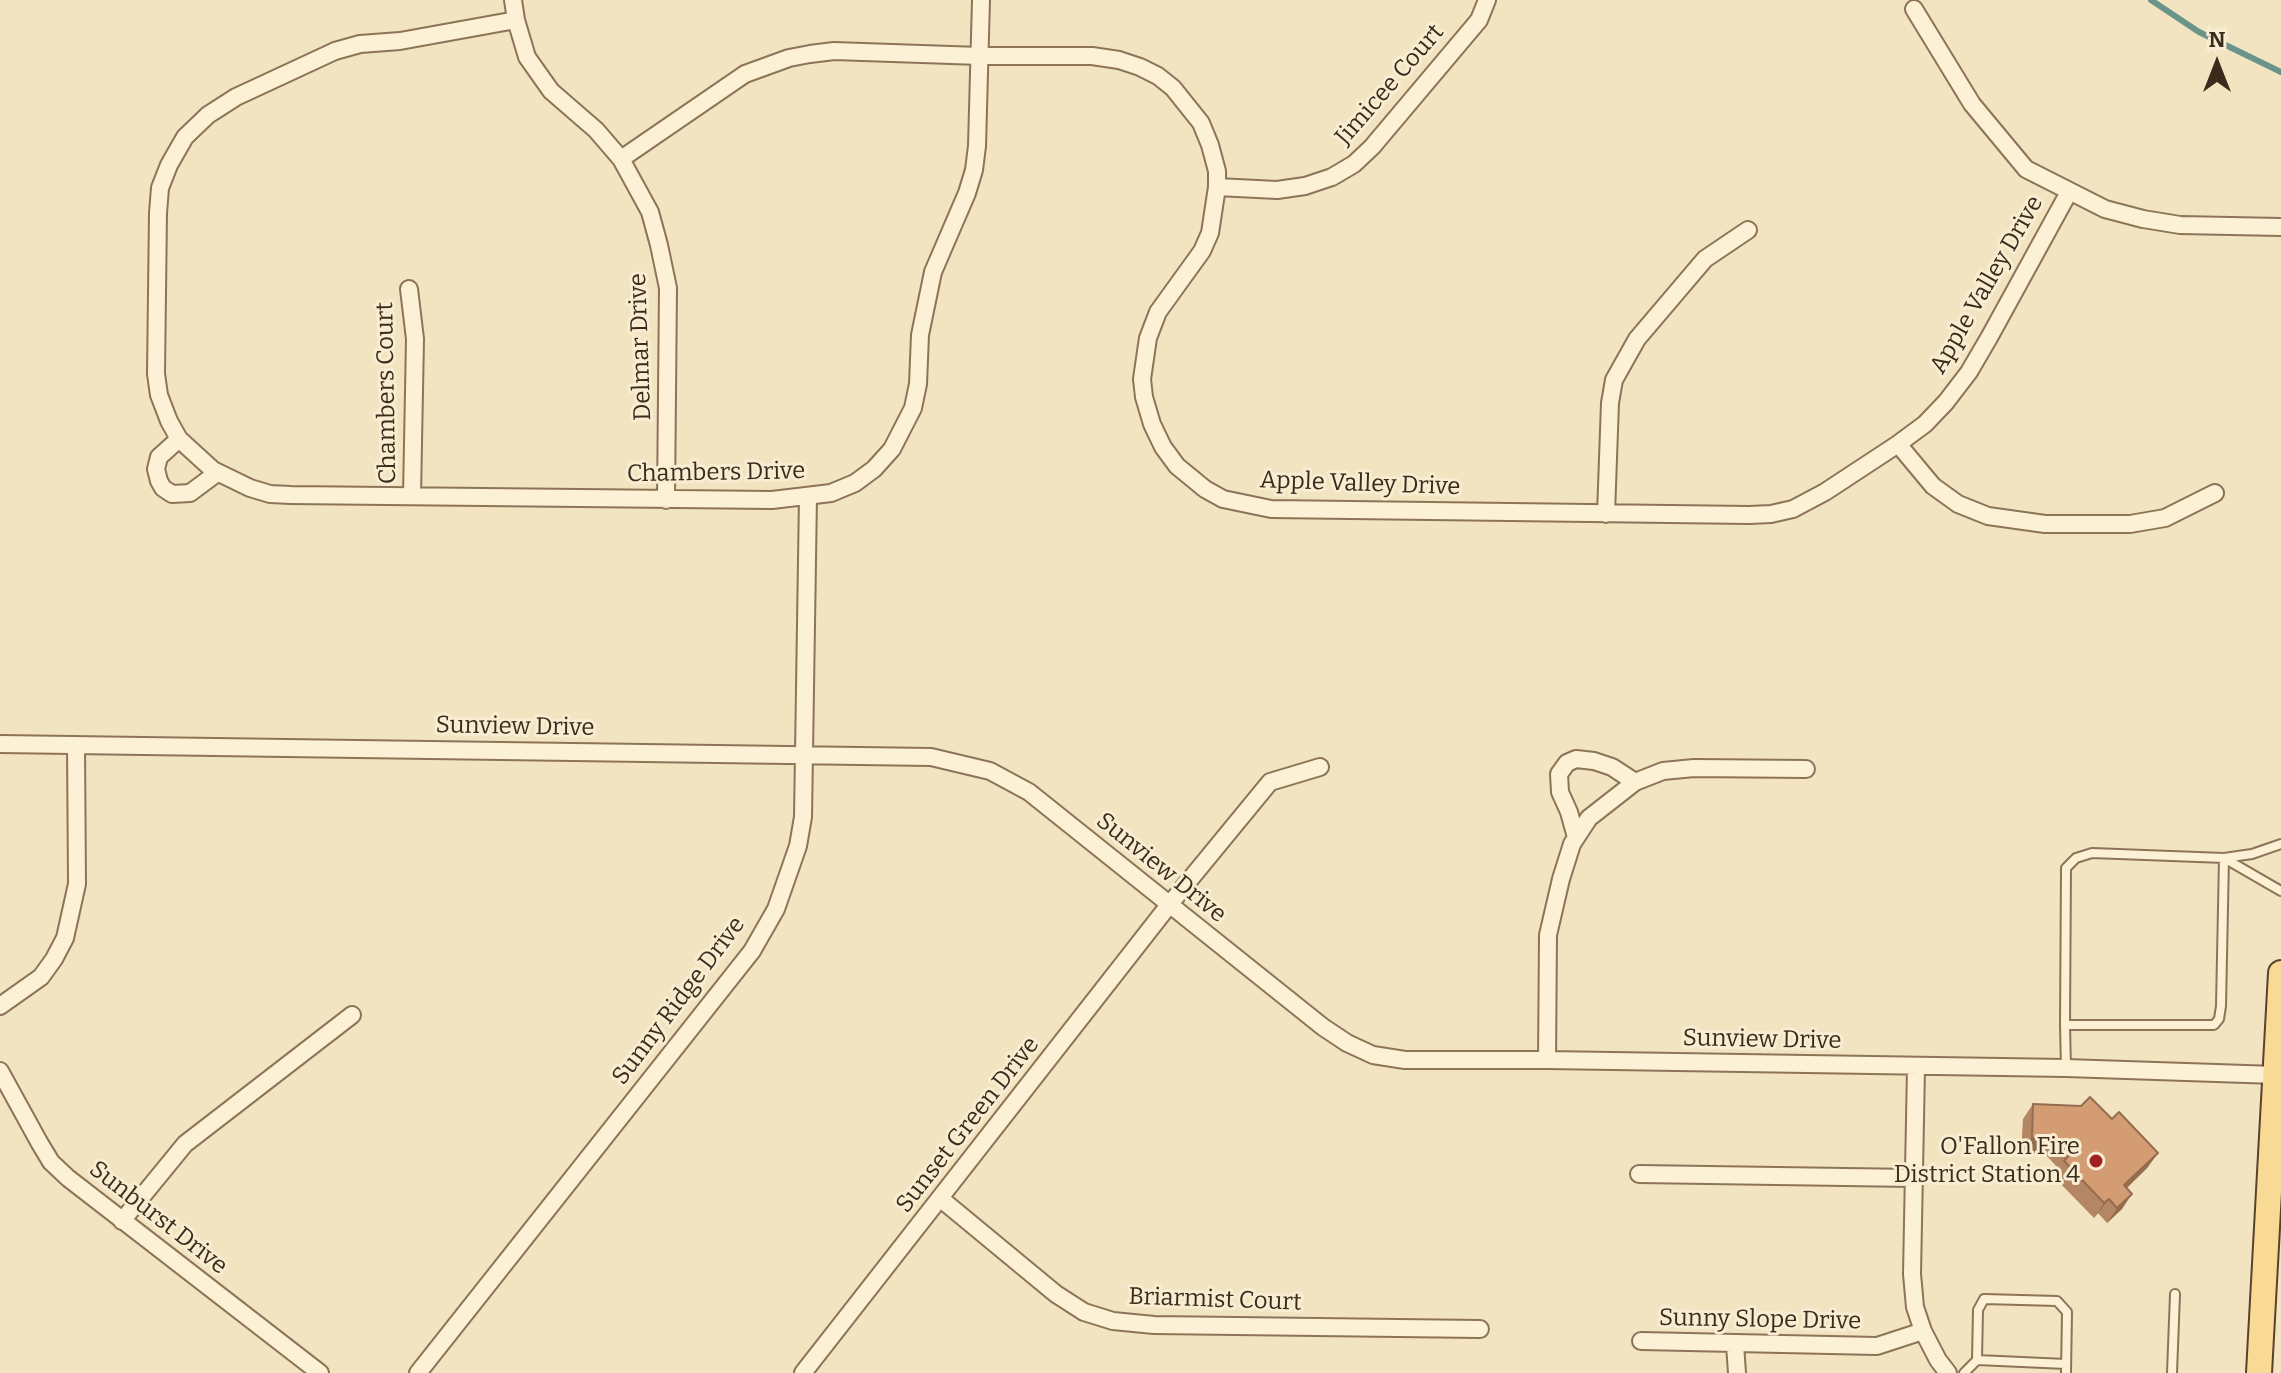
<!DOCTYPE html>
<style>
body{margin:0}
#map{position:relative;width:2281px;height:1373px;overflow:hidden;background:#f2e3c1;font-family:Bitter,serif}
canvas{display:block}
.north{position:absolute;left:2177px;top:24px;width:80px;height:80px;-webkit-text-stroke:6px #f8edd1;paint-order:stroke;rotate:0deg;font-size:22px;font-weight:700;line-height:32px;text-align:center;color:#3b2b1c}
.north::after{content:'';display:block;margin:auto;width:28px;height:36px;background:#3b2b1c;clip-path:polygon(50% 0,100% 100%,50% 72%,0 100%)}
</style>
<div id="map">
<canvas width="2281" height="1373"></canvas>
<div class="north">N</div>
</div>
<script>
const ctx = document.querySelector('canvas').getContext('2d');
ctx.lineJoin = 'round';
const toPath = rows => new Path2D(rows.map(r => 'M' + r).join(''));
function strokePath(path, color, width, dash) { ctx.strokeStyle = color; ctx.lineWidth = width; ctx.lineCap = dash ? 'butt' : 'round'; ctx.setLineDash(dash || []); ctx.stroke(path); }
function paint(path, color) { ctx.fillStyle = color; ctx.fill(path, 'evenodd'); }
function write(font, color, halo, rows, align = 'center') {
  ctx.font = font + ' Bitter,serif'; ctx.lineWidth = 6; ctx.setLineDash([]); ctx.textBaseline = 'middle'; ctx.strokeStyle = halo; ctx.fillStyle = color; for (const [text, x, y, turn = 0] of rows) {
    ctx.save(); ctx.translate(x, y); ctx.rotate((+turn || 0) * Math.PI / 180); ctx.textAlign = isNaN(turn) ? turn : align; if (halo) ctx.strokeText(text, 0, 0); ctx.fillText(text, 0, 0); ctx.restore();
  }
}
const stream = toPath([
 [2151,0,2199,32,2281,72]
]);
const service = toPath([
 [2224,858,2281,891],
 [2224,858,2252,854,2281,844],
 [2065,1025,2214,1025,2219,1019,2221,1006,2224,858,2092,853,2076,858,2066,868,2065,1025,2066,1068],
 [1977,1360,2066,1364],
 [1964,1373,1977,1360,1978,1310,1984,1299,2057,1301,2067,1312,2066,1373],
 [2172,1373,2175,1294]
]);
const minor = toPath([
 [513,0,516,20,527,57,551,91,596,130,621,159,650,212,659,245,668,288,666,500],
 [1914,9,1972,104,2026,169,2105,209,2143,219,2180,225,2281,227],
 [516,20,400,41,360,44,335,51,236,97,208,115,185,137,169,165,160,188,158,213,156,374,159,395,169,421,179,439,213,470,250,488,270,494,291,495,772,500,831,493,855,483,874,469,892,449,913,408,918,384,920,335,933,272,967,193,974,170,977,146,981,0],
 [621,159,745,74,789,58,810,54,834,51,980,56,1092,56,1119,60,1140,67,1158,76,1173,88,1201,123,1210,145,1217,171,1217,187,1210,233,1202,251,1158,312,1148,338,1142,379,1144,397,1152,424,1163,447,1177,466,1205,489,1223,499,1271,509,1749,515,1771,514,1793,509,1825,492,1898,444,1925,424,1946,402,1969,372,1990,336,2069,192],
 [1217,187,1277,190,1305,186,1332,177,1354,164,1372,147,1479,20,1487,0],
 [409,289,415,339,412,496],
 [179,439,159,457,156,469,159,481,163,488,172,494,190,493,217,473],
 [1898,444,1933,486,1958,504,1988,516,2045,524,2130,524,2165,518,2215,493],
 [1606,514,1610,403,1614,380,1637,339,1705,259,1748,230],
 [0,744,931,757,990,771,1029,792,1323,1027,1347,1043,1373,1055,1405,1060,1547,1060,2066,1068,2276,1075],
 [1576,837,1569,812,1560,792,1559,774,1567,763,1576,759,1594,761,1612,767,1635,782],
 [0,1006,41,977,54,959,65,938,77,884,76,745],
 [1547,1060,1548,935,1561,879,1572,844,1589,818,1635,782,1663,771,1694,768,1806,769],
 [1916,1068,1912,1274,1915,1307,1923,1331,1938,1360,1948,1373],
 [0,1071,39,1142,51,1162,68,1178,320,1373],
 [1639,1174,1914,1178],
 [941,1199,1056,1294,1084,1312,1113,1321,1154,1325,1480,1329],
 [122,1221,185,1144,352,1015],
 [1641,1341,1877,1346,1923,1331],
 [1735,1344,1737,1373],
 [418,1373,752,951,776,909,798,846,803,817,808,496],
 [803,1373,1169,905,1270,782,1320,767]
]);
const primary = toPath([
 [2259,1373,2281,973]
]);
const wall = toPath([
 [2033,1104,2112,1119,2158,1153,2147,1168,2127,1188,2122,1209,2107,1223,2098,1213,2094,1218,2053,1176,2058,1168,2045,1154,2021,1153,2023,1119]
]);
const shadedWall = toPath([
 [2032,1138,2056,1140,2045,1154,2021,1153],
 [2158,1153,2147,1168,2114,1200,2124,1185],
 [2132,1194,2122,1209,2107,1223,2117,1208],
 [2109,1199,2098,1213,2094,1218,2104,1203]
]);
const building = toPath([
 [2090,1097,2112,1119,2119,1112,2158,1153,2124,1185,2132,1194,2117,1208,2109,1199,2104,1203,2064,1161,2070,1154,2056,1140,2032,1138,2033,1104,2081,1106,2090,1097]
]);
const markers = [
 [2096,1161,8,"#a22121"]
];
const streetNames = [
 ["Jimicee Court",1390,85,-49],
 ["Apple Valley Drive",1987,285,-60],
 ["Delmar Drive",641,347,-92],
 ["Chambers Court",387,393,-91],
 ["Chambers Drive",716,473,-1],
 ["Apple Valley Drive",1360,484,2],
 ["Sunview Drive",515,727,1],
 ["Sunview Drive",1161,868,39],
 ["Sunny Ridge Drive",679,1001,-53],
 ["Sunview Drive",1762,1040,1],
 ["Sunset Green Drive",968,1125,-52],
 ["Sunburst Drive",158,1218,38],
 ["Briarmist Court",1215,1300,2],
 ["Sunny Slope Drive",1760,1320,1]
];
const poiNames = [
 ["O'Fallon Fire",2080,1147],
 ["District Station 4",2080,1175]
];
strokePath(stream, '#6a9389', 6);
strokePath(service, '#8d7457', 12);
strokePath(minor, '#8d7457', 20);
strokePath(primary, '#5a412b', 28);
strokePath(service, '#fcf0d5', 8);
strokePath(minor, '#fcf0d5', 16);
strokePath(primary, '#f8da95', 24);
paint(wall, '#b58663');
paint(shadedWall, '#946d50');
paint(building, '#d39c73');
strokePath(building, '#946d50', 2);
for (const [x, y, r, color] of markers) { const dot = new Path2D(); dot.arc(x, y, r, 0, 2 * Math.PI); ctx.fillStyle = color; ctx.fill(dot); strokePath(dot, '#f8edd1', 3); }
write('24px', '#3b2b1c', '#f8edd1', streetNames);
write('24px', '#3b2b1c', '#f8edd1', poiNames, 'right');
</script>
